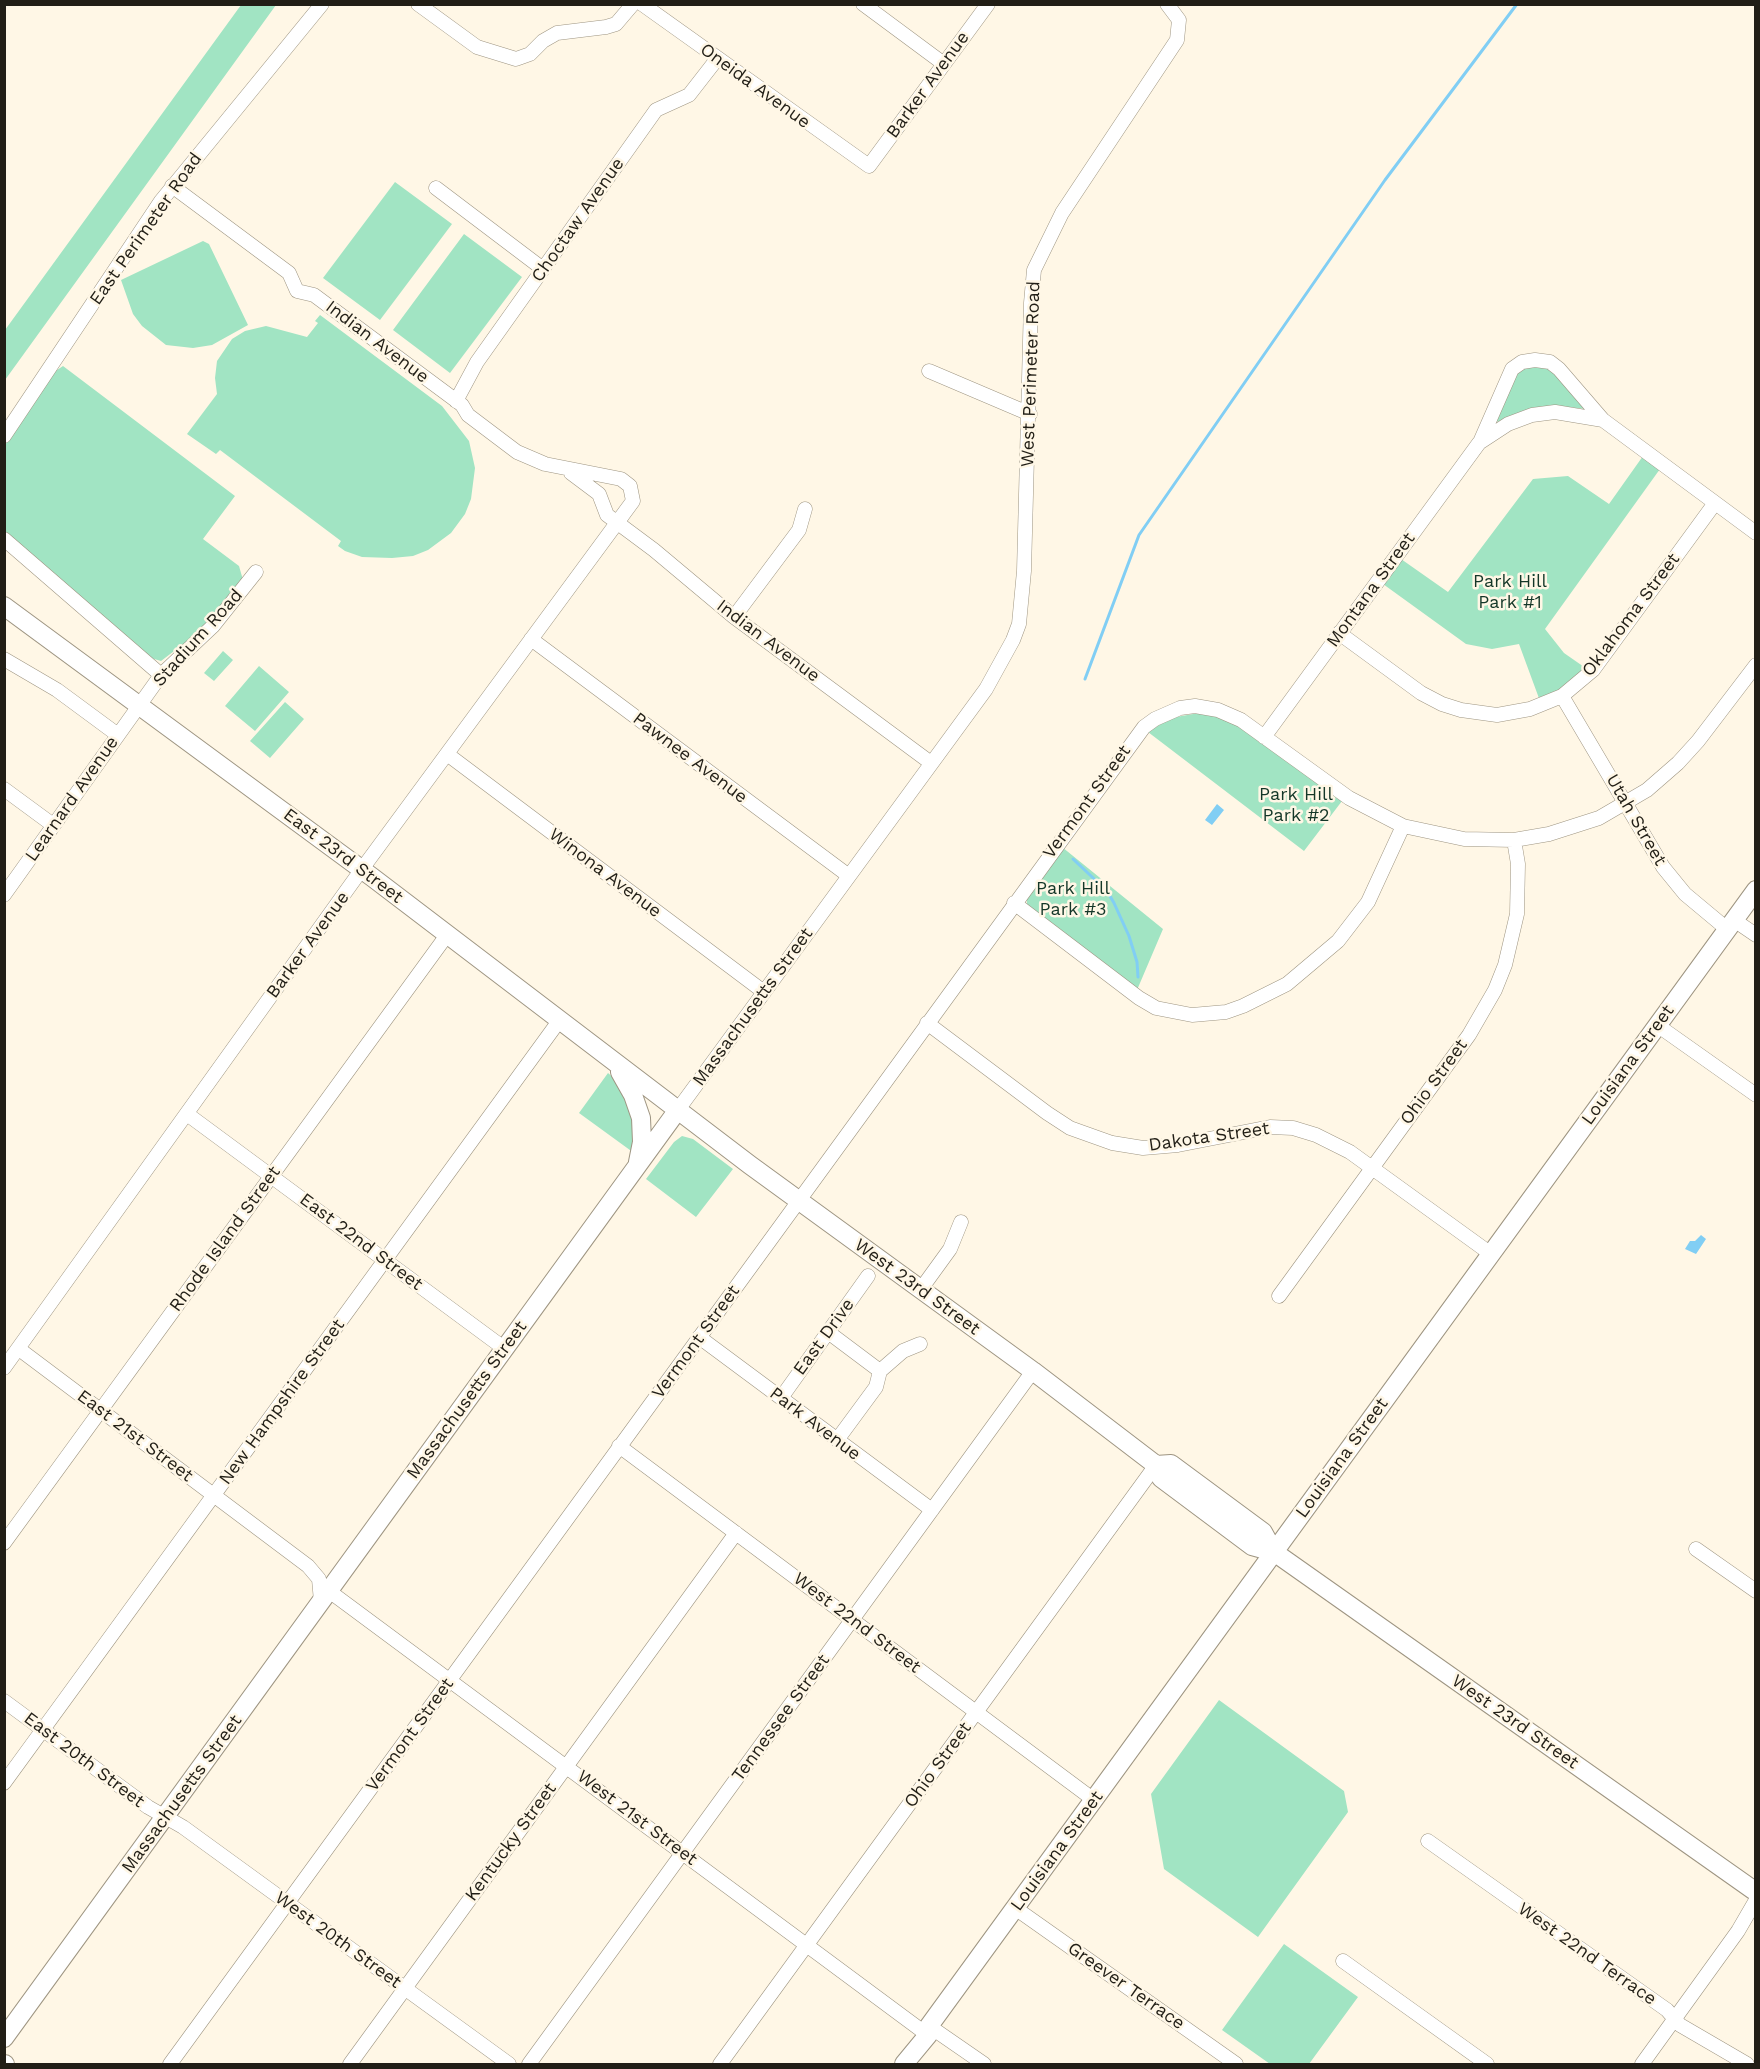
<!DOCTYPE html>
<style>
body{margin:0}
#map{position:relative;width:1760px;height:2069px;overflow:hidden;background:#fff7e6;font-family:"Work Sans",sans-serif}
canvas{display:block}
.frame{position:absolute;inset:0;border:6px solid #211e16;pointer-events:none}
</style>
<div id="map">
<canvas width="1760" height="2069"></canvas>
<div class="frame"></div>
</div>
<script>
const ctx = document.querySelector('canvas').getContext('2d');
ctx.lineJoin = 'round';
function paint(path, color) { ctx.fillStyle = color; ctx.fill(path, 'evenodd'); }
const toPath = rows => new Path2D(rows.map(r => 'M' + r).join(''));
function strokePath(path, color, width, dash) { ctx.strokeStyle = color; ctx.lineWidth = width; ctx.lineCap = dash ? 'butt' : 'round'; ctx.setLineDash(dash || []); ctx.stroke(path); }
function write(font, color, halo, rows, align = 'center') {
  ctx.font = font + ' "Work Sans",sans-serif'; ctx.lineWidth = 5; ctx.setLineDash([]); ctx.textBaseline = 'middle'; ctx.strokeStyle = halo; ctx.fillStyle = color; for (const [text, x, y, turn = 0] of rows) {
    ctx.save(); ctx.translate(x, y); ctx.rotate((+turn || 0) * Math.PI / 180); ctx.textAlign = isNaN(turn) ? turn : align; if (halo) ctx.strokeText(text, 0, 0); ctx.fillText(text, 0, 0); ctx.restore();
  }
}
const green = toPath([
 [241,5,276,5,5,380,5,330],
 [395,182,452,224,380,320,323,278],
 [464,234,522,277,450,373,393,330],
 [203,241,209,244,248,325,212,345,193,348,166,345,142,326,133,314,121,280],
 [320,315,442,406,469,441,475,468,471,499,465,514,451,533,428,550,413,556,392,558,362,557,345,551,338,546,341,541,220,450,216,454,187,434,217,394,215,378,217,361,232,339,245,331,266,326,307,337,318,323,315,321],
 [1528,365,1550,367,1586,409,1558,406,1496,422,1516,374],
 [63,366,235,496,203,539,239,566,243,580,199,632,161,661,151,658,5,531,5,445,54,372],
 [1643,456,1660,469,1545,629,1564,653,1587,669,1564,688,1540,701,1519,644,1492,649,1466,644,1383,584,1401,559,1448,592,1533,479,1568,476,1609,504],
 [223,651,233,660,214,681,204,673],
 [259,666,289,692,255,731,225,706],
 [285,702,304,719,270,758,250,741],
 [1199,713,1215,714,1229,719,1342,801,1304,851,1148,732,1170,718],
 [1062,847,1163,929,1137,990,1027,905,1027,897],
 [608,1073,616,1080,633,1107,634,1153,579,1113],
 [682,1136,693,1139,733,1169,696,1217,646,1179,674,1142],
 [1219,1700,1344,1791,1348,1812,1258,1937,1164,1869,1151,1794],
 [1284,1944,1358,1997,1309,2064,1270,2064,1222,2030]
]);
const water = toPath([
 [1217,804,1224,810,1212,825,1205,820],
 [1701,1235,1706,1239,1696,1254,1685,1249,1690,1241,1695,1241]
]);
const stream = toPath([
 [1085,679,1139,535,1385,180,1517,4],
 [1073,859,1107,891,1114,903,1129,936,1137,962,1138,977]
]);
const minor = toPath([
 [418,4,477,47,516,59,530,54,543,41,557,33,606,27,616,24,633,4],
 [642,4,869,166,988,4],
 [863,4,944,64],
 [436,188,543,269],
 [929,371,1030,414],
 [456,401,477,362,656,110,689,95,717,59],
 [4,436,161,201,322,4],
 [1480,442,1512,369,1522,362,1535,360,1550,362,1559,369,1603,420],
 [571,473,599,494,607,515,654,550,734,617,931,763],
 [4,539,161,675],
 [734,617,799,530,805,509],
 [1339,633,1421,693,1442,704,1461,710,1497,715,1530,709,1562,696,1593,670,1715,503],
 [531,639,849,876],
 [4,659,57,690,118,735],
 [1562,696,1663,867,1685,894,1727,929],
 [1264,737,1479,443,1508,424,1532,415,1555,412,1603,420,1756,533],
 [447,754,764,992],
 [4,789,53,825],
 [4,895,161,675,213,626,256,572],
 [1014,903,1139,998,1156,1008,1192,1015,1226,1012,1243,1006,1287,984,1338,941,1368,902,1403,826],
 [1734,920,1756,935],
 [927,1023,1047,1113,1070,1128,1112,1143,1143,1148,1178,1145,1270,1127,1293,1128,1316,1135,1350,1152,1491,1254],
 [1657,1025,1756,1095],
 [677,1111,986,689,1013,640,1019,624,1024,571,1031,303,1034,270,1062,213,1177,40,1179,20,1167,4],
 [187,1114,505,1349],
 [921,1289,950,1249,961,1222],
 [1279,1296,1469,1035,1495,990,1505,965,1517,914,1518,864,1514,840],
 [828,1332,880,1371],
 [699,1337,932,1510],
 [19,1349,308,1566,319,1579,321,1601],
 [4,1368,362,869,633,501,630,486,621,479,545,464,517,452,468,415,462,405,314,295,297,291,289,273,172,186],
 [781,1398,868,1276],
 [837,1440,876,1387,880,1371,903,1351,920,1344],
 [619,1446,1094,1800],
 [4,1543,447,935],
 [1696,1549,1756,1591],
 [329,1591,921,2030],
 [4,1701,148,1807,183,1827,509,2064],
 [4,1783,559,1021],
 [1428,1841,1667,2010,1680,2025,1747,2064],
 [1015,1908,1236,2064],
 [1343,1961,1487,2064],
 [929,2026,984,2064],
 [170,2064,1144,727,1155,719,1180,708,1195,706,1218,710,1241,720,1349,798,1403,826,1464,839,1514,840,1549,834,1599,818,1647,790,1678,763,1698,741,1756,665],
 [350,2064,736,1533],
 [529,2064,1033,1371],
 [720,2064,1156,1465],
 [1642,2064,1738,1931,1756,1900]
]);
const major = toPath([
 [4,606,372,877,750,1165,1033,1371,1156,1465,1161,1478,1252,1546,1274,1552,1756,1892],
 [620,1072,633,1095,641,1118,642,1142,638,1162],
 [1156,1465,1171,1464,1263,1532,1274,1552],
 [4,2038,677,1111],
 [4,2064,5,2064],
 [904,2064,928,2035,929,2026,1756,890]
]);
const streetNames = [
 ["Barker Avenue",928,85,-54],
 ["Oneida Avenue",755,86,36],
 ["Choctaw Avenue",578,220,-55],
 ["East Perimeter Road",146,229,-55],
 ["Indian Avenue",377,342,37],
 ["West Perimeter Road",1031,374,-88],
 ["Montana Street",1371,590,-54],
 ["Oklahoma Street",1631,615,-53],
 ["Stadium Road",198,638,-48],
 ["Indian Avenue",768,641,37],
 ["Pawnee Avenue",690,758,37],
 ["Learnard Avenue",72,799,-55],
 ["Vermont Street",1087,802,-54],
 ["Utah Street",1636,820,60],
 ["East 23rd Street",343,856,37],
 ["Winona Avenue",605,873,37],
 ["Barker Avenue",308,945,-54],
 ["Massachusetts Street",753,1007,-54],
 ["Louisiana Street",1628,1065,-54],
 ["Ohio Street",1434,1082,-54],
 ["Dakota Street",1209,1137,-8],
 ["Rhode Island Street",225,1239,-54],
 ["East 22nd Street",361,1242,37],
 ["West 23rd Street",917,1287,36],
 ["East Drive",824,1337,-54],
 ["Vermont Street",696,1342,-54],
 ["Massachusetts Street",467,1400,-54],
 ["New Hampshire Street",282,1402,-54],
 ["Park Avenue",815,1424,37],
 ["East 21st Street",135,1436,37],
 ["Louisiana Street",1342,1458,-54],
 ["West 22nd Street",857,1623,37],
 ["Tennessee Street",781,1718,-54],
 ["West 23rd Street",1515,1722,35],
 ["Vermont Street",410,1735,-54],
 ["East 20th Street",84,1760,37],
 ["Ohio Street",938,1765,-54],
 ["Massachusetts Street",182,1794,-54],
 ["West 21st Street",637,1818,37],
 ["Kentucky Street",511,1842,-54],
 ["Louisiana Street",1057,1851,-54],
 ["West 20th Street",338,1940,36],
 ["West 22nd Terrace",1587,1954,35],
 ["Greever Terrace",1126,1986,35]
];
const parkNames = [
 ["Park Hill",1510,582],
 ["Park #1",1510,603],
 ["Park Hill",1296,795],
 ["Park #2",1296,816],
 ["Park Hill",1073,889],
 ["Park #3",1073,910]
];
paint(green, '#a1e4c3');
paint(water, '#81cef4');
strokePath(stream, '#81cef4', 3);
strokePath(minor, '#9e9582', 15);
strokePath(major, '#9e9582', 20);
strokePath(minor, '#fff', 14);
strokePath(major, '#fff', 18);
write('18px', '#211e16', '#fff7e6', streetNames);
write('18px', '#143728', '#fff7e6', parkNames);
</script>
